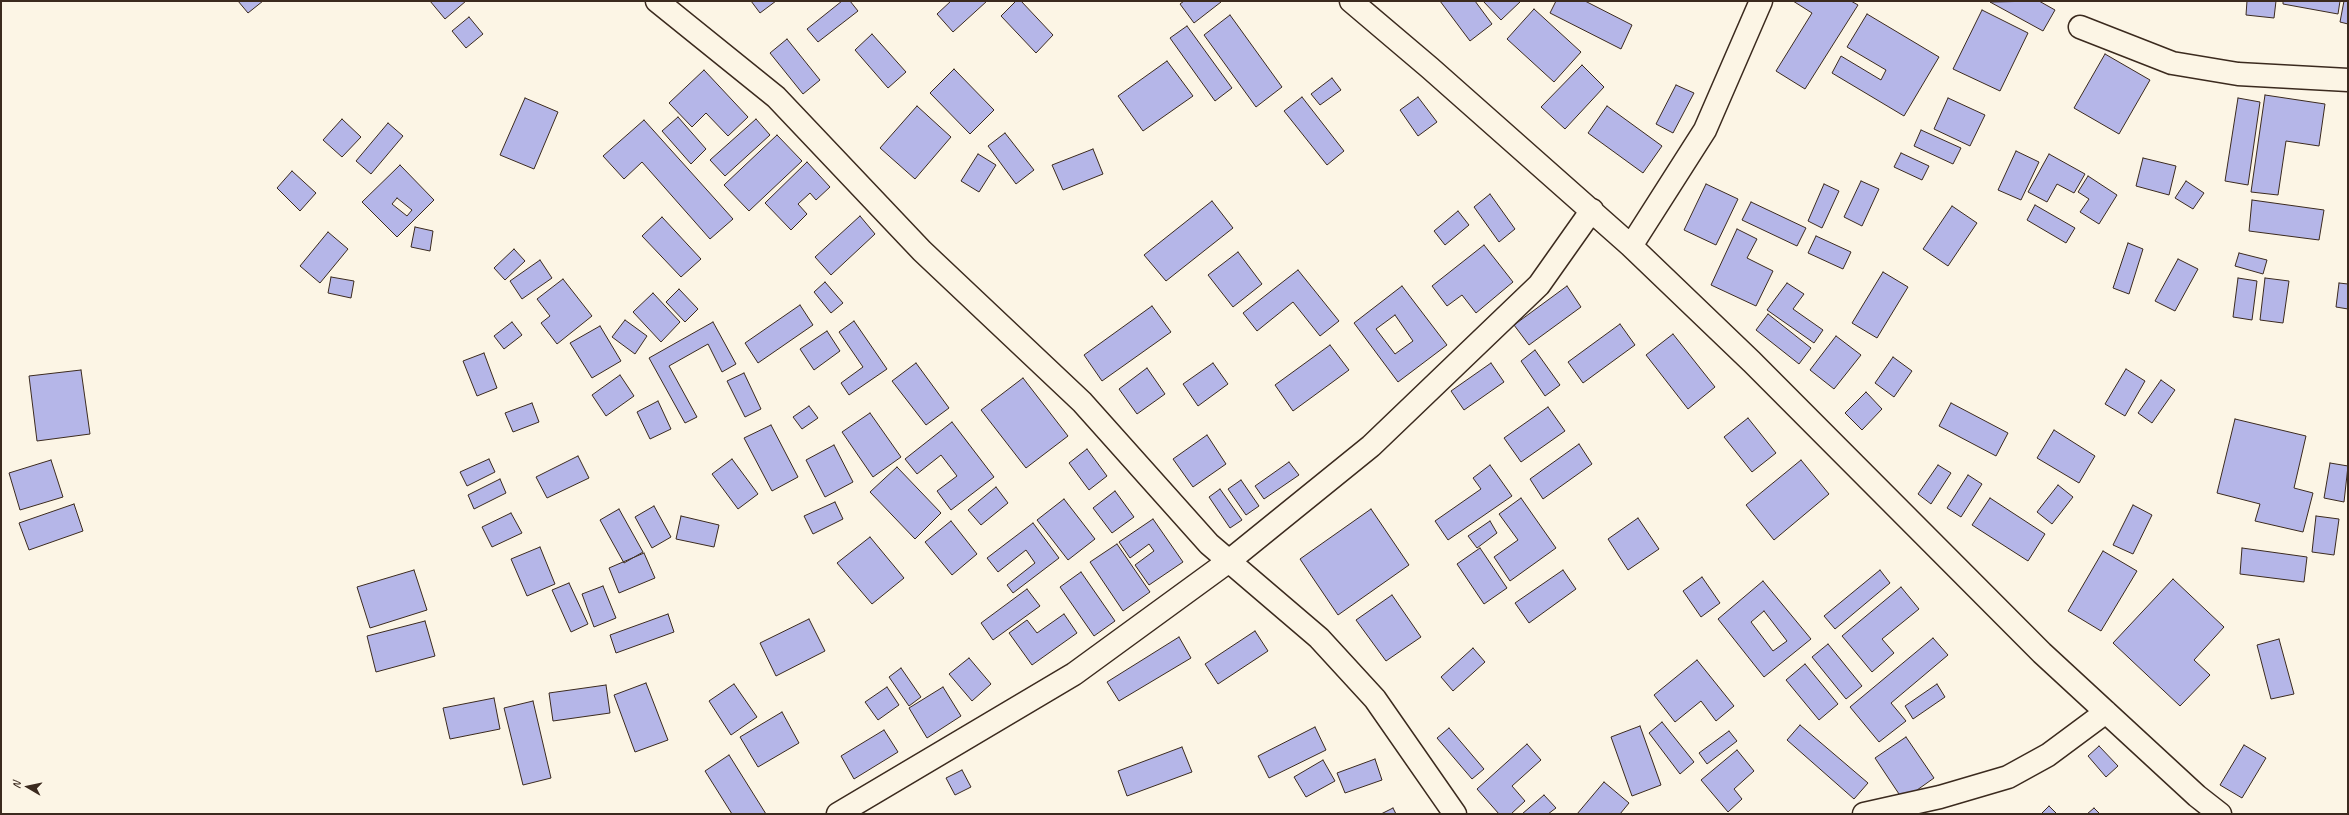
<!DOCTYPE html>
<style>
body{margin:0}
#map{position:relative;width:2349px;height:815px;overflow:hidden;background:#fcf5e5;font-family:Caveat,sans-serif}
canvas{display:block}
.frame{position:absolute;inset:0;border:2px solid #3b2a1e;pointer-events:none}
.north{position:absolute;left:8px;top:767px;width:40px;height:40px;-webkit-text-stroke:3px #fcf5e5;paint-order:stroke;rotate:279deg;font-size:11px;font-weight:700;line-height:16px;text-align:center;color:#3b2a1e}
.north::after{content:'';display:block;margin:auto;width:14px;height:18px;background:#3b2a1e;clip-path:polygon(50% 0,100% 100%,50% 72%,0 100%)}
</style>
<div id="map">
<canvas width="2349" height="815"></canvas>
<div class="frame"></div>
<div class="north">N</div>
</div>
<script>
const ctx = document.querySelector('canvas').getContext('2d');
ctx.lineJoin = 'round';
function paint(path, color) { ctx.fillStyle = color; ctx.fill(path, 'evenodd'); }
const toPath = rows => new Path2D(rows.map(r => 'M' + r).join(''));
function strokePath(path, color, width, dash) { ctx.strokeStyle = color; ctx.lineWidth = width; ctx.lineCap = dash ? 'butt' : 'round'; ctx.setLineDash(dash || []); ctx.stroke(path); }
const building = toPath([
 [238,1,263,1,248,13,238,1],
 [430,1,466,1,445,19,430,1],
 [751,1,776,1,760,13,751,1],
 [842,1,850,1,858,11,818,42,807,29,842,1],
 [951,1,987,1,953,32,937,14,951,1],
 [1016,1,1021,1,1053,35,1036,53,1001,16,1016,1],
 [1184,1,1221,1,1221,2,1194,23,1180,4,1184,1],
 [1440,1,1475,1,1492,24,1470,41,1440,1],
 [1483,1,1521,1,1501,20,1483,1],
 [1556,1,1585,1,1632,25,1621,49,1550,13,1556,1],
 [1793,1,1851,1,1858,5,1805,89,1776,71,1812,13,1793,1],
 [2039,1,2055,10,2043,31,1990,2,2039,1],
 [2247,1,2276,1,2274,18,2246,15,2247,1],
 [2283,1,2340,1,2338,14,2283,4,2283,1],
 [2344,1,2348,1,2348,24,2340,22,2344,1],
 [1534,9,1581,52,1554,82,1507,39,1534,9],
 [1982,10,2028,33,2000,91,1953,69,1982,10],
 [1867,14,1939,57,1904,116,1832,73,1841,56,1881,80,1886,70,1847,47,1867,14],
 [1230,15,1282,87,1256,107,1204,35,1230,15],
 [469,17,483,34,466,48,452,31,469,17],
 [1187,26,1232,88,1215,101,1170,38,1187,26],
 [872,34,906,72,888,88,855,50,872,34],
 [787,39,820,80,803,94,770,53,787,39],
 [2105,54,2150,80,2119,134,2074,108,2105,54],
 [1167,61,1193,96,1143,131,1118,96,1167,61],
 [1582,65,1604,87,1565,129,1541,107,1582,65],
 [954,69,994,110,970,134,930,93,954,69],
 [704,70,748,117,728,136,706,113,692,127,669,103,704,70],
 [1332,78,1341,90,1320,105,1311,94,1332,78],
 [1676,85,1694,93,1673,133,1656,124,1676,85],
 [2265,95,2325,104,2319,146,2286,141,2278,195,2251,192,2265,95],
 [1302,97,1344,151,1327,165,1284,111,1302,97],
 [1418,97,1437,122,1418,136,1400,110,1418,97],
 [525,98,558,112,534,169,500,155,525,98],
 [1948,98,1985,115,1970,146,1934,129,1948,98],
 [2238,98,2260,102,2248,185,2225,181,2238,98],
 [917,106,951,137,915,179,880,148,917,106],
 [1607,106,1662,146,1643,173,1588,133,1607,106],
 [678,117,706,149,691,164,662,131,678,117],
 [342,119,361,137,342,157,323,140,342,119],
 [756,119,770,135,725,176,710,160,756,119],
 [644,120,733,219,710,239,642,162,624,179,603,156,644,120],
 [388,123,403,136,371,174,356,161,388,123],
 [1921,130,1961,148,1953,164,1914,146,1921,130],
 [1005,133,1034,170,1016,184,988,146,1005,133],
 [777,135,802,161,749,211,724,185,777,135],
 [1093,149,1103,174,1063,190,1052,165,1093,149],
 [2016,151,2039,162,2021,200,1998,190,2016,151],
 [1901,153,1929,166,1922,180,1894,167,1901,153],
 [978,154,996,165,979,192,961,181,978,154],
 [2049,154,2085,174,2074,193,2057,184,2047,202,2028,192,2049,154],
 [2143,158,2176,166,2169,195,2136,186,2143,158],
 [807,162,830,187,816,200,810,193,798,204,807,214,791,230,765,203,807,162],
 [400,165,434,200,397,237,362,202,400,165],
 [397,198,412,210,407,216,392,204,397,198],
 [292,171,316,193,300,211,277,188,292,171],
 [2088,176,2117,195,2099,224,2080,212,2089,199,2078,192,2088,176],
 [1861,181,1879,189,1862,226,1844,217,1861,181],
 [2186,181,2204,193,2193,209,2175,198,2186,181],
 [1706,184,1738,199,1716,245,1684,230,1706,184],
 [1824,184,1839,191,1822,228,1808,221,1824,184],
 [1490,194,1515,229,1499,242,1474,207,1490,194],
 [2252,200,2324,210,2319,240,2249,231,2252,200],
 [1212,201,1233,228,1166,281,1144,255,1212,201],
 [1751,202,1806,228,1797,246,1742,220,1751,202],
 [2035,205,2075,228,2066,243,2027,220,2035,205],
 [1952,206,1977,223,1948,266,1923,249,1952,206],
 [1458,211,1469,225,1445,245,1434,231,1458,211],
 [860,216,875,234,831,275,815,257,860,216],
 [662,217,701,259,681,277,642,236,662,217],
 [415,227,433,231,430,251,411,247,415,227],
 [1737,229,1757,239,1747,258,1773,271,1756,306,1711,285,1737,229],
 [328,232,348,249,320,283,300,266,328,232],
 [1816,236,1851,252,1843,269,1808,253,1816,236],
 [2128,243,2143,249,2129,294,2113,288,2128,243],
 [1484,245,1513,282,1476,313,1462,295,1447,306,1432,286,1484,245],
 [514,249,525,261,505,280,494,268,514,249],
 [1238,252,1262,284,1233,307,1208,275,1238,252],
 [2239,253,2267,260,2263,274,2235,266,2239,253],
 [2178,259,2198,269,2175,311,2155,301,2178,259],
 [540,260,552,278,522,299,510,281,540,260],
 [1298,270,1339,321,1320,336,1293,302,1257,331,1243,313,1298,270],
 [1883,272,1908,287,1877,338,1852,323,1883,272],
 [331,277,354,281,351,298,328,293,331,277],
 [2238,278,2257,281,2252,320,2233,317,2238,278],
 [2265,278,2289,281,2283,323,2260,320,2265,278],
 [563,279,592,316,557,344,541,323,550,316,537,299,563,279],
 [825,282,843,303,831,313,814,292,825,282],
 [1787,283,1804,294,1793,309,1823,330,1814,343,1767,310,1787,283],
 [2339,283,2348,284,2348,309,2336,307,2339,283],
 [1402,286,1447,345,1398,382,1354,323,1402,286],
 [1395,315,1413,341,1395,354,1376,329,1395,315],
 [1567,286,1581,307,1529,345,1514,325,1567,286],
 [679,289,698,309,685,322,666,302,679,289],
 [653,293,680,322,661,342,633,312,653,293],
 [800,305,813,325,758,363,745,343,800,305],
 [1152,306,1171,332,1102,381,1084,355,1152,306],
 [1768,314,1811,348,1799,364,1756,330,1768,314],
 [625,320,647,336,635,354,612,337,625,320],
 [854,321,887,369,849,395,841,383,863,367,839,332,854,321],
 [512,322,522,335,504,349,494,336,512,322],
 [713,322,736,364,722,372,708,344,669,366,697,417,685,423,649,358,713,322],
 [1620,324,1635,345,1583,383,1568,362,1620,324],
 [600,326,621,361,592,378,570,343,600,326],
 [827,331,840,351,814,370,800,349,827,331],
 [1673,334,1715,387,1688,409,1646,355,1673,334],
 [1836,336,1861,355,1834,389,1810,370,1836,336],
 [1330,345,1349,370,1293,411,1275,385,1330,345],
 [1535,350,1560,385,1545,396,1521,361,1535,350],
 [484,353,497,388,477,396,463,361,484,353],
 [1893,357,1912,371,1894,397,1875,383,1893,357],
 [916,363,949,408,926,425,892,381,916,363],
 [1213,363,1228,384,1198,406,1183,384,1213,363],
 [1491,363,1504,382,1464,410,1451,391,1491,363],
 [1147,368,1165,394,1137,414,1119,389,1147,368],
 [2126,369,2145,381,2125,416,2105,404,2126,369],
 [81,370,90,434,37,441,29,376,81,370],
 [744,373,761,409,745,417,727,381,744,373],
 [620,375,634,396,606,416,592,395,620,375],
 [1023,378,1068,436,1026,468,981,410,1023,378],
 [2161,380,2175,390,2152,423,2138,413,2161,380],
 [1866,392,1882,409,1862,430,1845,413,1866,392],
 [658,401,671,429,650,439,637,412,658,401],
 [532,403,539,422,513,432,505,413,532,403],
 [1951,403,2008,433,1996,456,1939,426,1951,403],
 [809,406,818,418,802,429,793,417,809,406],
 [1548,407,1565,431,1521,462,1504,438,1548,407],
 [870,413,901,457,873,477,842,432,870,413],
 [1748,418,1776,453,1752,472,1724,437,1748,418],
 [2235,419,2306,436,2294,488,2313,493,2303,532,2255,521,2260,504,2217,493,2235,419],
 [952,422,994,477,951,510,937,491,957,476,941,455,917,474,905,459,952,422],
 [771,425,798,477,772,491,744,438,771,425],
 [2054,430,2095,456,2079,483,2037,458,2054,430],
 [1207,435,1226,464,1193,487,1173,459,1207,435],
 [1579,444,1592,464,1543,499,1530,479,1579,444],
 [834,445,853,482,825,497,806,460,834,445],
 [1087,449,1107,476,1089,490,1069,463,1087,449],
 [578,456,589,478,547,498,536,477,578,456],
 [489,459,495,472,467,486,460,472,489,459],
 [732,459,758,494,738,509,712,474,732,459],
 [51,460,63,497,20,510,9,473,51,460],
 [1801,460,1829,494,1774,540,1746,505,1801,460],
 [1289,462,1299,475,1264,499,1255,486,1289,462],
 [2330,463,2348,466,2344,502,2324,498,2330,463],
 [1490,465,1512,496,1448,540,1435,521,1481,489,1473,478,1490,465],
 [1938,465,1951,473,1931,504,1918,494,1938,465],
 [897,467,941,513,915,539,870,492,897,467],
 [1968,475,1982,484,1961,517,1947,508,1968,475],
 [500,479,506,493,474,509,468,495,500,479],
 [1241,480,1259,506,1246,515,1228,489,1241,480],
 [2058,485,2073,497,2052,524,2037,512,2058,485],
 [996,487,1008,503,981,525,968,510,996,487],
 [1220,489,1242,520,1230,528,1209,497,1220,489],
 [1115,491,1134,517,1112,533,1093,508,1115,491],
 [1521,498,1556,548,1510,581,1494,557,1518,540,1499,514,1521,498],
 [1990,498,2045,534,2028,561,1972,525,1990,498],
 [1064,499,1095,539,1068,560,1037,520,1064,499],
 [835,502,843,519,813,534,804,516,835,502],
 [74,504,83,531,29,550,19,523,74,504],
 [2133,505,2152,515,2133,554,2113,545,2133,505],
 [654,506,671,537,652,548,635,517,654,506],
 [619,509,643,552,624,563,600,520,619,509],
 [1371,509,1409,565,1338,615,1300,559,1371,509],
 [511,513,522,533,492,547,482,527,511,513],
 [681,516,719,525,714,547,676,539,681,516],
 [2316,516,2339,519,2334,555,2312,552,2316,516],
 [1638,518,1659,549,1628,570,1608,539,1638,518],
 [1153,519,1183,562,1149,585,1135,565,1154,551,1149,544,1130,558,1119,542,1153,519],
 [951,521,977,554,952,575,925,542,951,521],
 [1490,521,1497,533,1477,548,1468,536,1490,521],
 [1033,523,1059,558,1013,593,1007,585,1035,563,1026,550,998,572,987,558,1033,523],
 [870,537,904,578,872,604,837,563,870,537],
 [1117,544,1150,592,1123,611,1090,562,1117,544],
 [540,547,555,584,527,596,511,559,540,547],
 [1480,548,1507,588,1484,604,1457,564,1480,548],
 [2242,548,2307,557,2304,582,2240,574,2242,548],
 [2103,551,2137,571,2101,631,2068,611,2103,551],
 [644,553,655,578,619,593,609,568,644,553],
 [414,570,427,610,370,628,357,587,414,570],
 [1563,570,1576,589,1529,623,1515,603,1563,570],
 [1880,570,1890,583,1835,629,1824,616,1880,570],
 [1081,572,1115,621,1094,636,1060,587,1081,572],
 [1702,577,1720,603,1701,617,1683,591,1702,577],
 [2173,579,2224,627,2194,660,2210,675,2180,706,2113,643,2173,579],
 [1763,581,1811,639,1764,677,1718,619,1763,581],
 [1764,611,1787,641,1773,651,1751,622,1764,611],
 [569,583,588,624,571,632,552,590,569,583],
 [603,586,616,618,594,627,582,594,603,586],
 [1901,587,1919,609,1882,639,1894,653,1872,672,1842,636,1901,587],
 [1027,589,1040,606,993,640,981,623,1027,589],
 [1392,595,1421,637,1386,661,1356,620,1392,595],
 [668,614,674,632,616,653,610,635,668,614],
 [1064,614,1077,633,1032,665,1009,633,1027,620,1037,633,1064,614],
 [809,619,825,651,776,676,760,643,809,619],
 [425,621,435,656,376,672,367,636,425,621],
 [1255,631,1268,651,1218,684,1205,664,1255,631],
 [1179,637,1191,658,1119,701,1107,682,1179,637],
 [1933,638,1948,655,1891,703,1906,721,1879,742,1850,707,1933,638],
 [2279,639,2294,694,2271,699,2257,645,2279,639],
 [1828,644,1862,686,1846,699,1812,657,1828,644],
 [1473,648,1485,662,1453,691,1441,677,1473,648],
 [969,658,991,684,972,701,949,674,969,658],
 [1697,660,1734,706,1716,721,1701,701,1675,722,1654,695,1697,660],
 [1805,664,1838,704,1819,720,1786,680,1805,664],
 [901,668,921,697,909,706,889,677,901,668],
 [646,683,668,740,635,752,614,695,646,683],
 [734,684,757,717,731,735,709,701,734,684],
 [1937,684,1945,697,1913,719,1905,706,1937,684],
 [606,685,610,713,553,721,549,693,606,685],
 [887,687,899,705,878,720,865,702,887,687],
 [943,687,961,716,927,738,909,708,943,687],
 [494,698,500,729,450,739,443,708,494,698],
 [533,701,551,778,523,785,504,708,533,701],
 [782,712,799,743,758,767,740,737,782,712],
 [1662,722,1694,762,1680,774,1649,733,1662,722],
 [1800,725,1868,783,1854,799,1787,740,1800,725],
 [1640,726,1661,785,1632,796,1611,737,1640,726],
 [1315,727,1326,750,1269,778,1258,756,1315,727],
 [1449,728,1484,769,1472,779,1437,738,1449,728],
 [884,730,898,752,854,779,841,756,884,730],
 [1729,731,1737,741,1707,764,1699,753,1729,731],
 [1906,737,1934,778,1903,800,1875,758,1906,737],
 [1527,744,1541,760,1512,786,1525,801,1511,814,1499,814,1477,789,1527,744],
 [2244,745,2266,758,2242,798,2220,785,2244,745],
 [2099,746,2118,766,2106,777,2088,756,2099,746],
 [1182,747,1192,772,1127,796,1118,771,1182,747],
 [1737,750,1754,771,1734,789,1742,799,1728,812,1701,780,1737,750],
 [729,755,766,814,732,814,705,771,729,755],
 [1375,759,1382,780,1345,793,1337,773,1375,759],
 [1323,760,1335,781,1306,797,1294,777,1323,760],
 [962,770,971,787,955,795,946,778,962,770],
 [1604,782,1629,803,1620,814,1577,814,1604,782],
 [1544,795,1556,808,1548,814,1522,814,1544,795],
 [2049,806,2057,814,2041,814,2049,806],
 [1393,808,1396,814,1381,814,1393,808],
 [2094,808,2100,814,2087,814,2094,808]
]);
const minor = toPath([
 [657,1,776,97,922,251,1082,402,1209,544,1319,638,1375,699,1455,814],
 [1351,1,1430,68,1631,246,1752,362,2042,653,2197,796,2220,814],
 [2080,27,2172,63,2238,74,2348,80],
 [1631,246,1705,130,1761,1],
 [838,814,1074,674,1229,561,1371,446,1539,285,1592,210],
 [1864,814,1940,797,2008,777,2048,755,2106,712]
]);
paint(building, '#b5b6e8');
strokePath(building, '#3b2a1e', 1);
strokePath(minor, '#3b2a1e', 25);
strokePath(minor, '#fcf5e5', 22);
</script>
